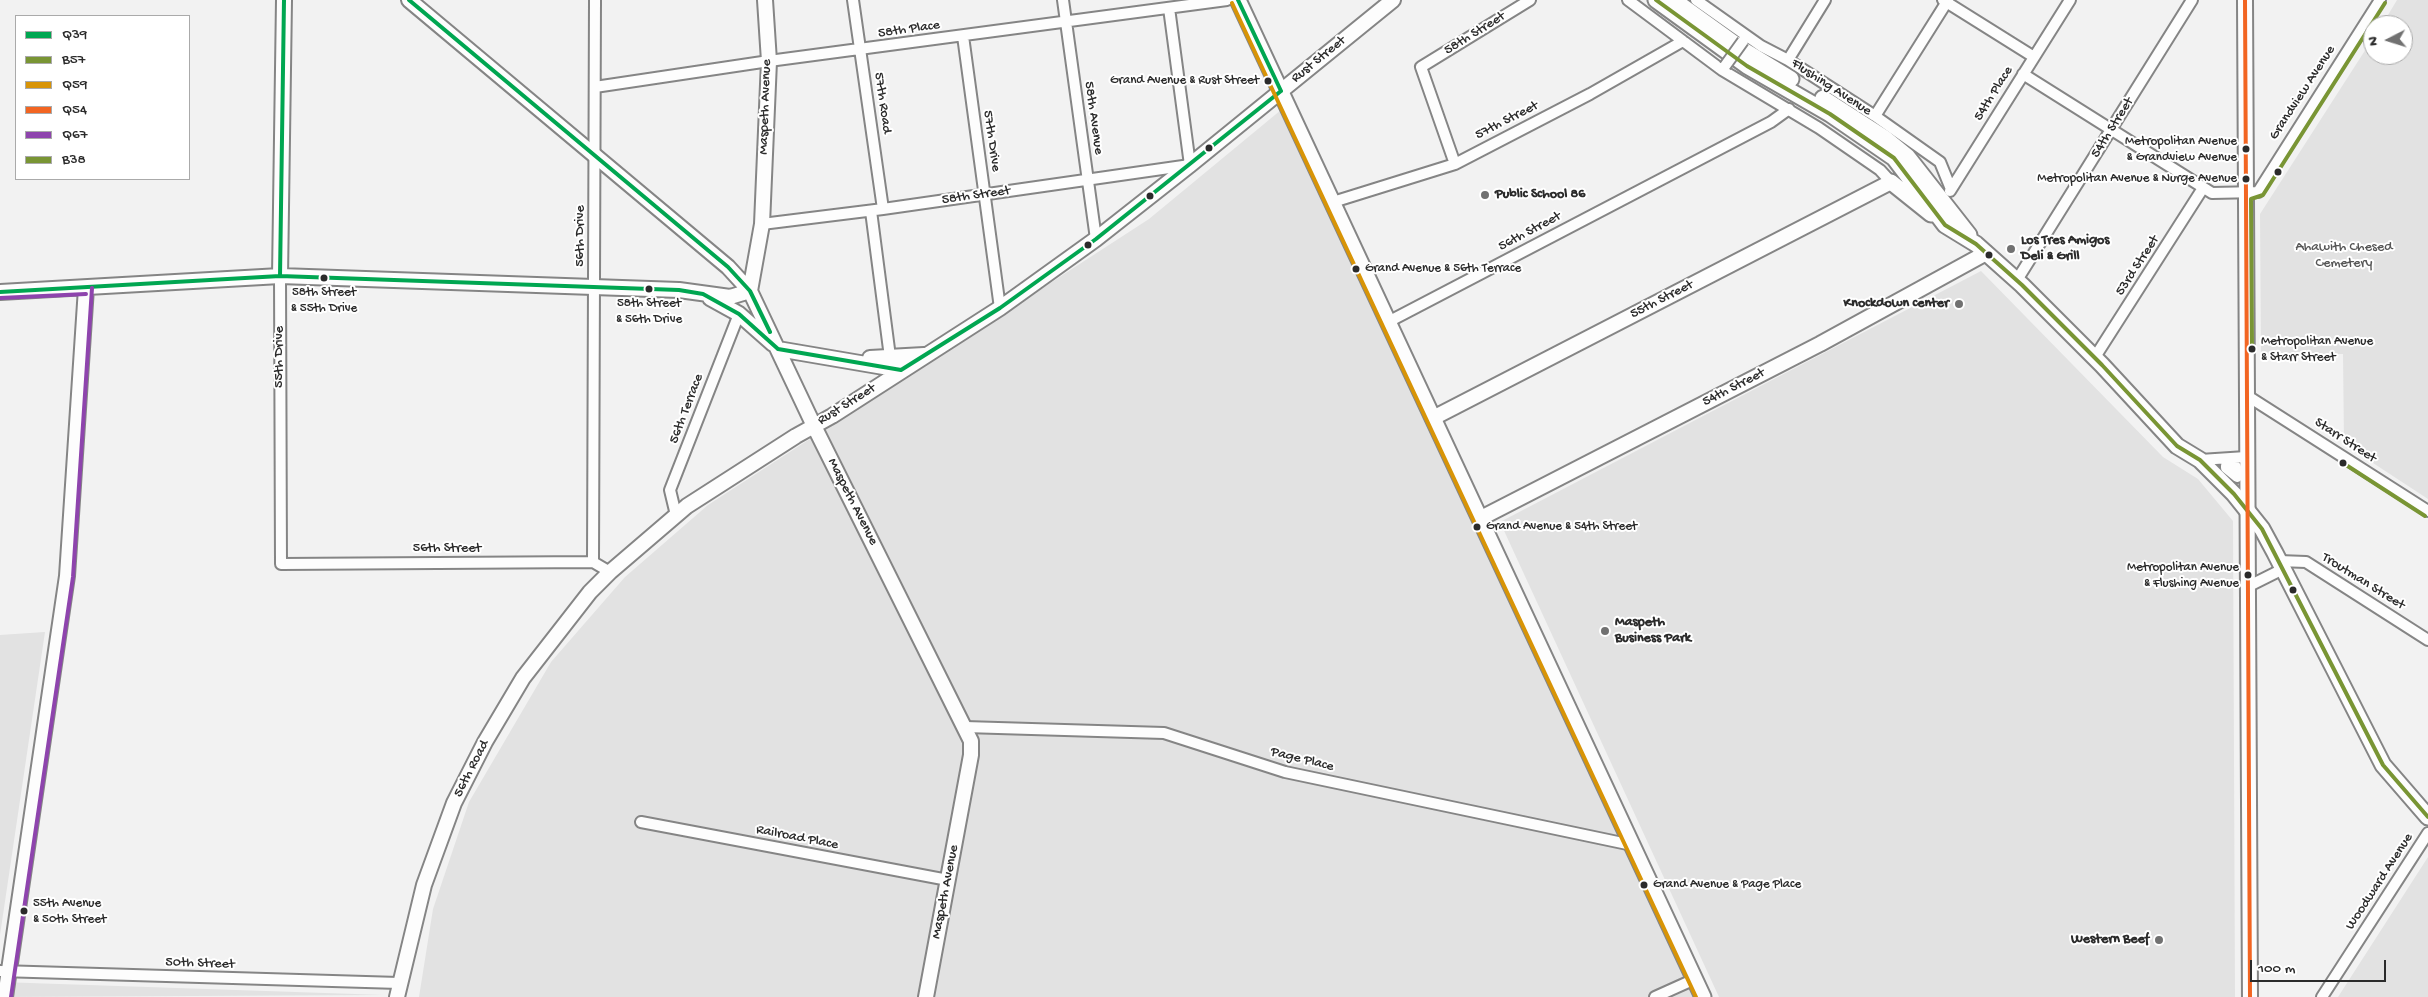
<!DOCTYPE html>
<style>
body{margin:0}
#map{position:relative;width:2428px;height:997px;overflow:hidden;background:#f2f2f2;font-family:"Gochi Hand",sans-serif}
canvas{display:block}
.legend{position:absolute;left:15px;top:15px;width:175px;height:165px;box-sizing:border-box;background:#fff;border:1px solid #aaa;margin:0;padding:6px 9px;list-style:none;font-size:15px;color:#2b2b2b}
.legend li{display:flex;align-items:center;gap:10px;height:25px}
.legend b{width:25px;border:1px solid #aaa}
.north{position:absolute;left:2363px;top:15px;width:50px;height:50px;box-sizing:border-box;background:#fff;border:1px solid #aaa;border-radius:50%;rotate:265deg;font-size:14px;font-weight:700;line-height:20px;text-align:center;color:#2b2b2b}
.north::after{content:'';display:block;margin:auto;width:18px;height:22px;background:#717171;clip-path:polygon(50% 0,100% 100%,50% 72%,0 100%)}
.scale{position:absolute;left:2250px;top:960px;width:136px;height:22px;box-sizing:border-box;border:2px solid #2b2b2b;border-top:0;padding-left:6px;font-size:15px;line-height:18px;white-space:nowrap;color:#2b2b2b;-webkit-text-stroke:4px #fff;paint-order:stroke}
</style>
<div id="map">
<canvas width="2428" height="997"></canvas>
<ul class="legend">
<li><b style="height:6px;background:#00a651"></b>Q39</li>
<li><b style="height:6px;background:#799534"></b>B57</li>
<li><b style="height:6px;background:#d89406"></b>Q59</li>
<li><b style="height:6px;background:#f26522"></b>Q54</li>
<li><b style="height:6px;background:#8e44ad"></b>Q67</li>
<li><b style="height:6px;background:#799534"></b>B38</li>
</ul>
<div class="north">N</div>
<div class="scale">100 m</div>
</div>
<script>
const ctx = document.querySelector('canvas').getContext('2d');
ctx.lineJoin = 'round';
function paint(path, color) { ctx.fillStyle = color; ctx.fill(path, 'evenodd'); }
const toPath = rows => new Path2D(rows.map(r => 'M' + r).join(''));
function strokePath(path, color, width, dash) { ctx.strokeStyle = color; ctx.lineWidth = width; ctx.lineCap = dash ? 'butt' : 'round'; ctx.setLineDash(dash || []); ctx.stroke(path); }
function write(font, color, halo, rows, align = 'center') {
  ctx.font = font + ' "Gochi Hand",sans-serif'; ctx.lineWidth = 4; ctx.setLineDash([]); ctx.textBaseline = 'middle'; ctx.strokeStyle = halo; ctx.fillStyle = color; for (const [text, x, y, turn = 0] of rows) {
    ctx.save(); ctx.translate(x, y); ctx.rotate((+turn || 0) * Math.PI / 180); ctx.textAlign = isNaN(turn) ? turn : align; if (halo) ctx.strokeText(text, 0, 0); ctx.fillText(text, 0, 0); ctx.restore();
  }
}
const built = toPath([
 [2397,0,2428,0,2428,499,2344,444,2343,354,2261,354,2260,214,2373,38,2373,55,2403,55,2403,25,2382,25],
 [1287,105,1703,997,419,997,433,909,469,802,551,662,625,577,708,505,1149,219],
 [1981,271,2163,457,2198,479,2233,521,2235,997,1719,997,1500,522],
 [45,632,0,935,0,635],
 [2428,857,2428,997,2338,997],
 [0,982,384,995,0,997]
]);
const street = toPath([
 [853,0,883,209],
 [1063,0,1096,239],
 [1628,0,1722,70,1819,128,1880,170,1891,182],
 [1696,0,1761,46,1788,60,1875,116,1940,162,1951,189],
 [1943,0,2034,57],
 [963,36,1000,308],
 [1788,60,1825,0],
 [2023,74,2212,193,2258,192,2380,0],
 [595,87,769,61,1227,0],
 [1875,116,1948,0],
 [1455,164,1421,67,1530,0],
 [1950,191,2070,0],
 [1333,202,1455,164,1590,94,1683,41],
 [871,211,890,357],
 [762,224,883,209,1190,165,1169,8],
 [280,276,281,564,593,562,610,572],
 [2017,280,2192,0],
 [1388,322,1771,122,1789,109],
 [2095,357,2203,188],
 [2246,395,2428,511],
 [2200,460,2246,457],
 [2226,466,2236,467,2237,477,2226,468,2226,466],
 [676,515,670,490,739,314],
 [2279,561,2306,562,2428,640],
 [593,562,595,0],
 [2249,586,2283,569],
 [965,727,1164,733,1285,772,1632,845],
 [641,822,948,880],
 [0,971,399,983],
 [1655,997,1695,979],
 [2322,997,2428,833]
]);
const secondary = toPath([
 [409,0,728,267,750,291],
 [765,0,769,61,762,224,750,291,814,426,971,741,971,755,926,997],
 [2245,0,2250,997],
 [280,276,284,0],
 [0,292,280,276,679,290,730,297,750,291],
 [710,298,739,314,773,344],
 [778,349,901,370],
 [870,358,924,355],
 [1433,418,1891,182],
 [1481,518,1820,344,1986,253],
 [5,997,67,576,86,288],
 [397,997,424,885,454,803,485,742,523,678,590,592,610,572,687,506,796,436,832,416,1000,308,1096,239,1190,165,1393,0]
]);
const primary = toPath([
 [1238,0,1703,997],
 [1656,0,1747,66,1830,114,1894,158,1945,225,1976,244,2022,285,2102,365,2177,446,2200,460,2234,494,2262,529,2275,553,2383,765,2428,817],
 [1674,0,1745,51,1791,79],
 [1823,98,1885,138,1907,156,1969,235],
 [1891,182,1931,214]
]);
const streetBridge = toPath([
 [1725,66,1743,41]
]);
const bus1 = toPath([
 [409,0,728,267,750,291,770,332],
 [1238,0,1281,91],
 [280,276,284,0],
 [0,292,280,276,679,290,703,294,739,314,778,349],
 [778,349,901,370,1000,308,1096,239,1281,91]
]);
const bus2 = toPath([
 [1656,0,1747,66,1830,114,1894,158,1945,225,1976,244,2022,285,2102,365,2177,446,2200,460,2234,494,2262,529,2383,765,2428,817]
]);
const bus3 = toPath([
 [1232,3,1696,997]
]);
const bus4 = toPath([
 [2245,0,2250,997]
]);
const bus5 = toPath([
 [0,298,86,294],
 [11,997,73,577,92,288]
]);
const bus6 = toPath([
 [2252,349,2251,199,2263,195,2385,3],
 [2343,463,2425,516]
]);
const markers = [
 [1268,81,4.5,"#2b2b2b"],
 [1209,148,4.5,"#2b2b2b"],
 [2246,149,4.5,"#2b2b2b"],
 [2278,172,4.5,"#2b2b2b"],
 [2246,179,4.5,"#2b2b2b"],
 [1485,195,5,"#717171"],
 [1150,196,4.5,"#2b2b2b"],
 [1088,245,4.5,"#2b2b2b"],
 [2011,249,5,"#717171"],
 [1989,255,4.5,"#2b2b2b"],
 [1356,269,4.5,"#2b2b2b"],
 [324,278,4.5,"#2b2b2b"],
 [649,289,4.5,"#2b2b2b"],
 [1959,304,5,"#717171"],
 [2252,349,4.5,"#2b2b2b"],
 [2343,463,4.5,"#2b2b2b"],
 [1477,527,4.5,"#2b2b2b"],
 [2248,575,4.5,"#2b2b2b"],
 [2293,590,4.5,"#2b2b2b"],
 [1605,631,5,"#717171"],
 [1644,885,4.5,"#2b2b2b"],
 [24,911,4.5,"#2b2b2b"],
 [2159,940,5,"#717171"]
];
const busNames = [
 ["Grand Avenue & Rust Street",1259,81,"right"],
 ["Metropolitan Avenue",2237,142,"right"],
 ["& Grandview Avenue",2237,158,"right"],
 ["Metropolitan Avenue & Nurge Avenue",2237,179,"right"],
 ["Grand Avenue & 56th Terrace",1365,269],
 ["58th Street",324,293,"center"],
 ["& 55th Drive",324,309,"center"],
 ["58th Street",649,304,"center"],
 ["& 56th Drive",649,320,"center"],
 ["Metropolitan Avenue",2261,342],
 ["& Starr Street",2261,358],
 ["Grand Avenue & 54th Street",1486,527],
 ["Metropolitan Avenue",2239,568,"right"],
 ["& Flushing Avenue",2239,584,"right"],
 ["Grand Avenue & Page Place",1653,885],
 ["55th Avenue",33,904],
 ["& 50th Street",33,920]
];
const streetNames = [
 ["58th Place",909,30,-8],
 ["58th Street",1475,34,-32],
 ["Rust Street",1319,60,-39],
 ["Flushing Avenue",1831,88,33],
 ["Grandview Avenue",2303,93,-57],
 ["54th Place",1994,94,-58],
 ["57th Road",882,103,82],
 ["Maspeth Avenue",766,107,-88],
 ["58th Avenue",1093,118,82],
 ["57th Street",1507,121,-27],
 ["54th Street",2113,128,-58],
 ["57th Drive",991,141,82],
 ["58th Street",976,196,-8],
 ["56th Street",1530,232,-28],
 ["56th Drive",581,236,-90],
 ["53rd Street",2138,266,-57],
 ["55th Street",1662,300,-27],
 ["55th Drive",280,357,-90],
 ["54th Street",1734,388,-27],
 ["Rust Street",847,405,-32],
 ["56th Terrace",687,409,-69],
 ["Starr Street",2345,441,33],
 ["Maspeth Avenue",852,502,63],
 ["56th Street",447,549],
 ["Troutman Street",2363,582,32],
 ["Page Place",1302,760,14],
 ["56th Road",472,769,-63],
 ["Railroad Place",797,838,11],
 ["Woodward Avenue",2380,882,-57],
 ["Maspeth Avenue",946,892,-79],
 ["50th Street",200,964,2]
];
const poiNames = [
 ["Public School 86",1495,195],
 ["Los Tres Amigos",2021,241],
 ["Deli & Grill",2021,257],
 ["Knockdown center",1949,304,"right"],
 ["Maspeth",1615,623],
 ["Business Park",1615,639],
 ["Western Beef",2149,940,"right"]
];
const parkNames = [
 ["Ahawith Chesed",2344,248],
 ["Cemetery",2344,264]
];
paint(built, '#e2e2e2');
strokePath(street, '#858585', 14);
strokePath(secondary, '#858585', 18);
strokePath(primary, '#858585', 19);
strokePath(street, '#fdfdfd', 10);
strokePath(secondary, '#fdfdfd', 14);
strokePath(primary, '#fdfdfd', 15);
strokePath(streetBridge, '#858585', 14, []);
strokePath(streetBridge, '#fdfdfd', 10);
strokePath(bus1, '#00a651', 4);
strokePath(bus2, '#799534', 4);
strokePath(bus3, '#d89406', 4);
strokePath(bus4, '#f26522', 4);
strokePath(bus5, '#8e44ad', 4);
strokePath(bus6, '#799534', 4);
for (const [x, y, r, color] of markers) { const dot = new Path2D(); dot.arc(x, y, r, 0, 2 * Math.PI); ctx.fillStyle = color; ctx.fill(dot); strokePath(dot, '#fff', 2); }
write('13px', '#2b2b2b', '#fff', busNames, 'left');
write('14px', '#2b2b2b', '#fff', streetNames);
write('bold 14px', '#2b2b2b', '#fff', poiNames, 'left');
write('14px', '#565656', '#fff', parkNames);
</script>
